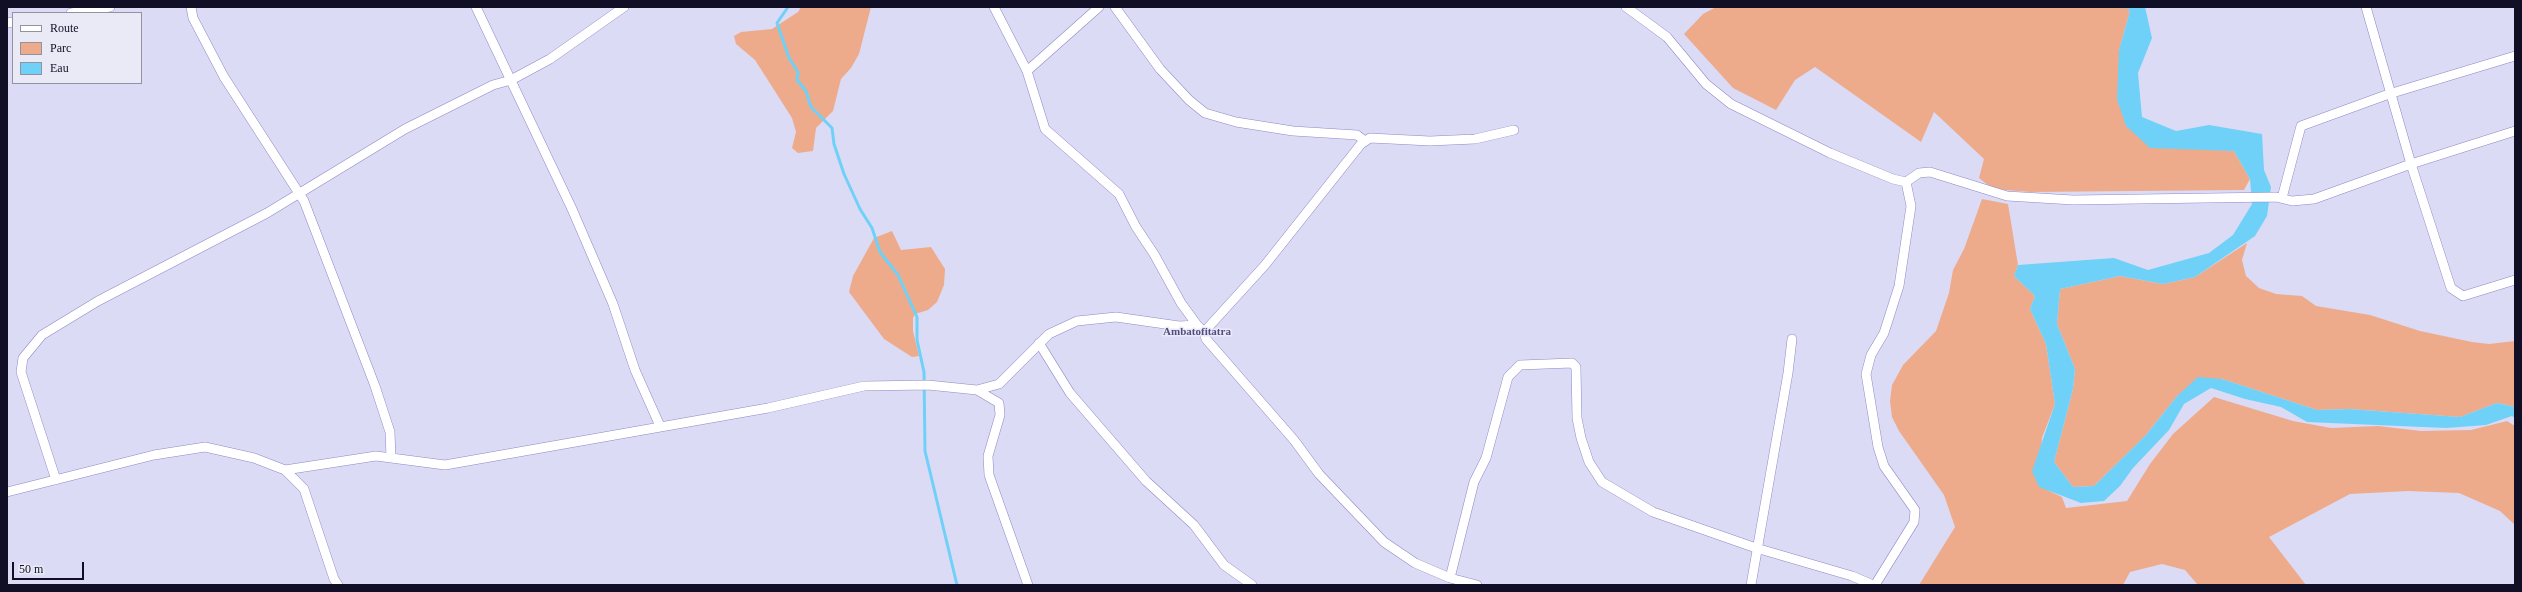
<!DOCTYPE html>
<style>
body{margin:0}
#map{position:relative;width:2522px;height:592px;overflow:hidden;background:#dcdbf5;font-family:"Times New Roman",serif}
canvas{display:block}
.frame{position:absolute;inset:0;border:8px solid #110f25;pointer-events:none}
.legend{position:absolute;left:12px;top:12px;width:130px;height:72px;box-sizing:border-box;background:#eaeaf7;border:1px solid #9392a3;margin:0;padding:5px 7px;list-style:none;font-size:12px;color:#110f25}
.legend li{display:flex;align-items:center;gap:8px;height:20px}
.legend b{width:20px;border:1px solid #9392a3}
.scale{position:absolute;left:12px;top:562px;width:72px;height:18px;box-sizing:border-box;border:2px solid #110f25;border-top:0;padding-left:5px;font-size:12px;line-height:14px;white-space:nowrap;color:#110f25;-webkit-text-stroke:3px #eaeaf7;paint-order:stroke}
</style>
<div id="map">
<canvas width="2522" height="592"></canvas>
<div class="frame"></div>
<ul class="legend">
<li><b style="height:5px;background:#fff"></b>Route</li>
<li><b style="height:11px;background:#edab8c"></b>Parc</li>
<li><b style="height:11px;background:#6fd1f8"></b>Eau</li>
</ul>
<div class="scale">50 m</div>
</div>
<script>
const ctx = document.querySelector('canvas').getContext('2d');
ctx.lineJoin = 'round';
function paint(path, color) { ctx.fillStyle = color; ctx.fill(path, 'evenodd'); }
const toPath = rows => new Path2D(rows.map(r => 'M' + r).join(''));
function strokePath(path, color, width, dash) { ctx.strokeStyle = color; ctx.lineWidth = width; ctx.lineCap = dash ? 'butt' : 'round'; ctx.setLineDash(dash || []); ctx.stroke(path); }
function write(font, color, halo, rows, align = 'center') {
  ctx.font = font + ' "Times New Roman",serif'; ctx.lineWidth = 3; ctx.setLineDash([]); ctx.textBaseline = 'middle'; ctx.strokeStyle = halo; ctx.fillStyle = color; for (const [text, x, y, turn = 0] of rows) {
    ctx.save(); ctx.translate(x, y); ctx.rotate((+turn || 0) * Math.PI / 180); ctx.textAlign = isNaN(turn) ? turn : align; if (halo) ctx.strokeText(text, 0, 0); ctx.fillText(text, 0, 0); ctx.restore();
  }
}
const green = toPath([
 [801,7,871,7,859,54,851,68,841,79,833,111,816,128,813,151,798,153,792,148,796,132,792,118,755,60,736,44,734,36,741,32,772,29,798,12],
 [1716,7,2125,7,2130,11,2119,50,2126,126,2193,148,2234,151,2250,179,2244,190,2030,192,1993,189,1979,178,1984,159,1934,112,1921,142,1815,67,1795,80,1776,110,1733,88,1684,34,1703,14],
 [1982,199,2008,204,2018,265,2014,276,2035,296,2030,309,2046,344,2055,404,2042,438,2039,486,2062,497,2066,508,2127,501,2150,464,2173,434,2214,397,2293,421,2331,428,2378,426,2421,431,2471,430,2507,421,2515,426,2515,525,2500,511,2459,493,2408,491,2350,494,2269,537,2306,585,2198,585,2185,570,2162,564,2130,572,2123,585,1919,585,1955,527,1944,495,1899,431,1892,417,1890,401,1892,385,1903,365,1936,331,1949,293,1953,270,1964,249],
 [892,231,901,250,931,247,945,269,944,285,937,302,928,310,915,314,913,318,913,331,919,356,912,357,884,339,849,292,853,276,874,238],
 [2247,243,2242,260,2246,276,2259,288,2276,294,2302,296,2316,306,2370,315,2420,331,2472,342,2489,344,2515,341,2515,407,2497,403,2460,417,2349,409,2317,410,2222,379,2177,396,2146,435,2094,486,2073,487,2054,462,2073,389,2075,369,2057,324,2060,289,2120,276,2163,284,2195,277]
]);
const water = toPath([
 [2125,7,2145,7,2152,38,2138,73,2142,117,2176,131,2209,125,2262,134,2264,170,2271,187,2267,216,2255,236,2195,277,2163,284,2120,276,2060,289,2057,324,2075,369,2073,389,2054,462,2073,487,2094,486,2146,435,2177,396,2198,377,2222,379,2317,410,2349,409,2460,417,2497,403,2515,407,2515,418,2512,416,2486,425,2446,428,2307,422,2281,407,2245,399,2211,388,2184,404,2169,430,2133,468,2120,486,2104,501,2081,503,2039,487,2032,471,2055,404,2046,344,2030,309,2035,296,2014,276,2018,265,2114,258,2148,270,2209,253,2233,235,2252,204,2250,179,2234,151,2150,148,2126,126,2117,99,2119,50,2130,11]
]);
const stream = toPath([
 [788,7,777,23,789,58,798,72,797,80,806,91,811,107,832,128,834,144,844,174,860,209,872,228,880,252,898,275,917,317,917,340,924,372,925,451,957,585]
]);
const street = toPath([
 [191,7,193,18,224,77,304,201,375,386,390,432,391,458],
 [476,7,572,209,613,304,635,370,660,426],
 [994,7,1027,71,1045,129,1119,194,1136,227,1154,254,1181,303,1197,325],
 [1115,7,1160,69,1189,100,1205,113,1236,122,1293,131,1357,135,1365,141],
 [1626,7,1667,37,1706,84,1731,104,1830,153,1893,179,1906,182,1919,173,1930,172,2007,196,2073,200,2276,197,2292,201,2314,199,2411,164,2515,131],
 [2366,7,2411,164,2451,288,2463,296,2515,280],
 [71,13,110,7],
 [7,23,13,22],
 [1027,71,1099,7],
 [2282,198,2301,126,2389,94,2515,56],
 [1204,332,1265,265,1361,144,1370,138,1430,141,1475,139,1514,130],
 [1039,343,1070,393,1146,481,1194,525,1224,565,1252,585],
 [977,390,999,403,1000,415,988,456,989,475,1028,585],
 [285,470,304,489,334,579,338,585],
 [56,480,21,372,23,358,42,335,98,301,267,213,405,129,493,85,511,80,550,59,624,7],
 [7,492,154,455,205,447,254,458,285,470,376,456,445,465,768,408,864,386,928,385,977,390,999,384,1049,334,1077,321,1116,317,1179,326,1197,325,1204,332,1206,339,1294,440,1319,474,1384,542,1415,563,1450,578,1477,585],
 [1450,578,1474,482,1486,458,1508,377,1520,365,1572,363,1576,367,1577,418,1581,438,1589,462,1602,482,1653,512,1756,548,1852,576,1873,585],
 [1751,585,1788,373,1792,339],
 [1875,585,1914,522,1915,510,1884,466,1878,447,1866,374,1871,355,1884,333,1899,286,1911,206,1906,182]
]);
const neighbourhoodNames = [
 ["Ambatofitatra",1197,332]
];
paint(green, '#edab8c');
paint(water, '#6fd1f8');
strokePath(stream, '#6fd1f8', 3);
strokePath(street, '#8d89c5', 10);
strokePath(street, '#fff', 9);
write('bold 11px', '#514c83', '#eaeaf7', neighbourhoodNames);
</script>
